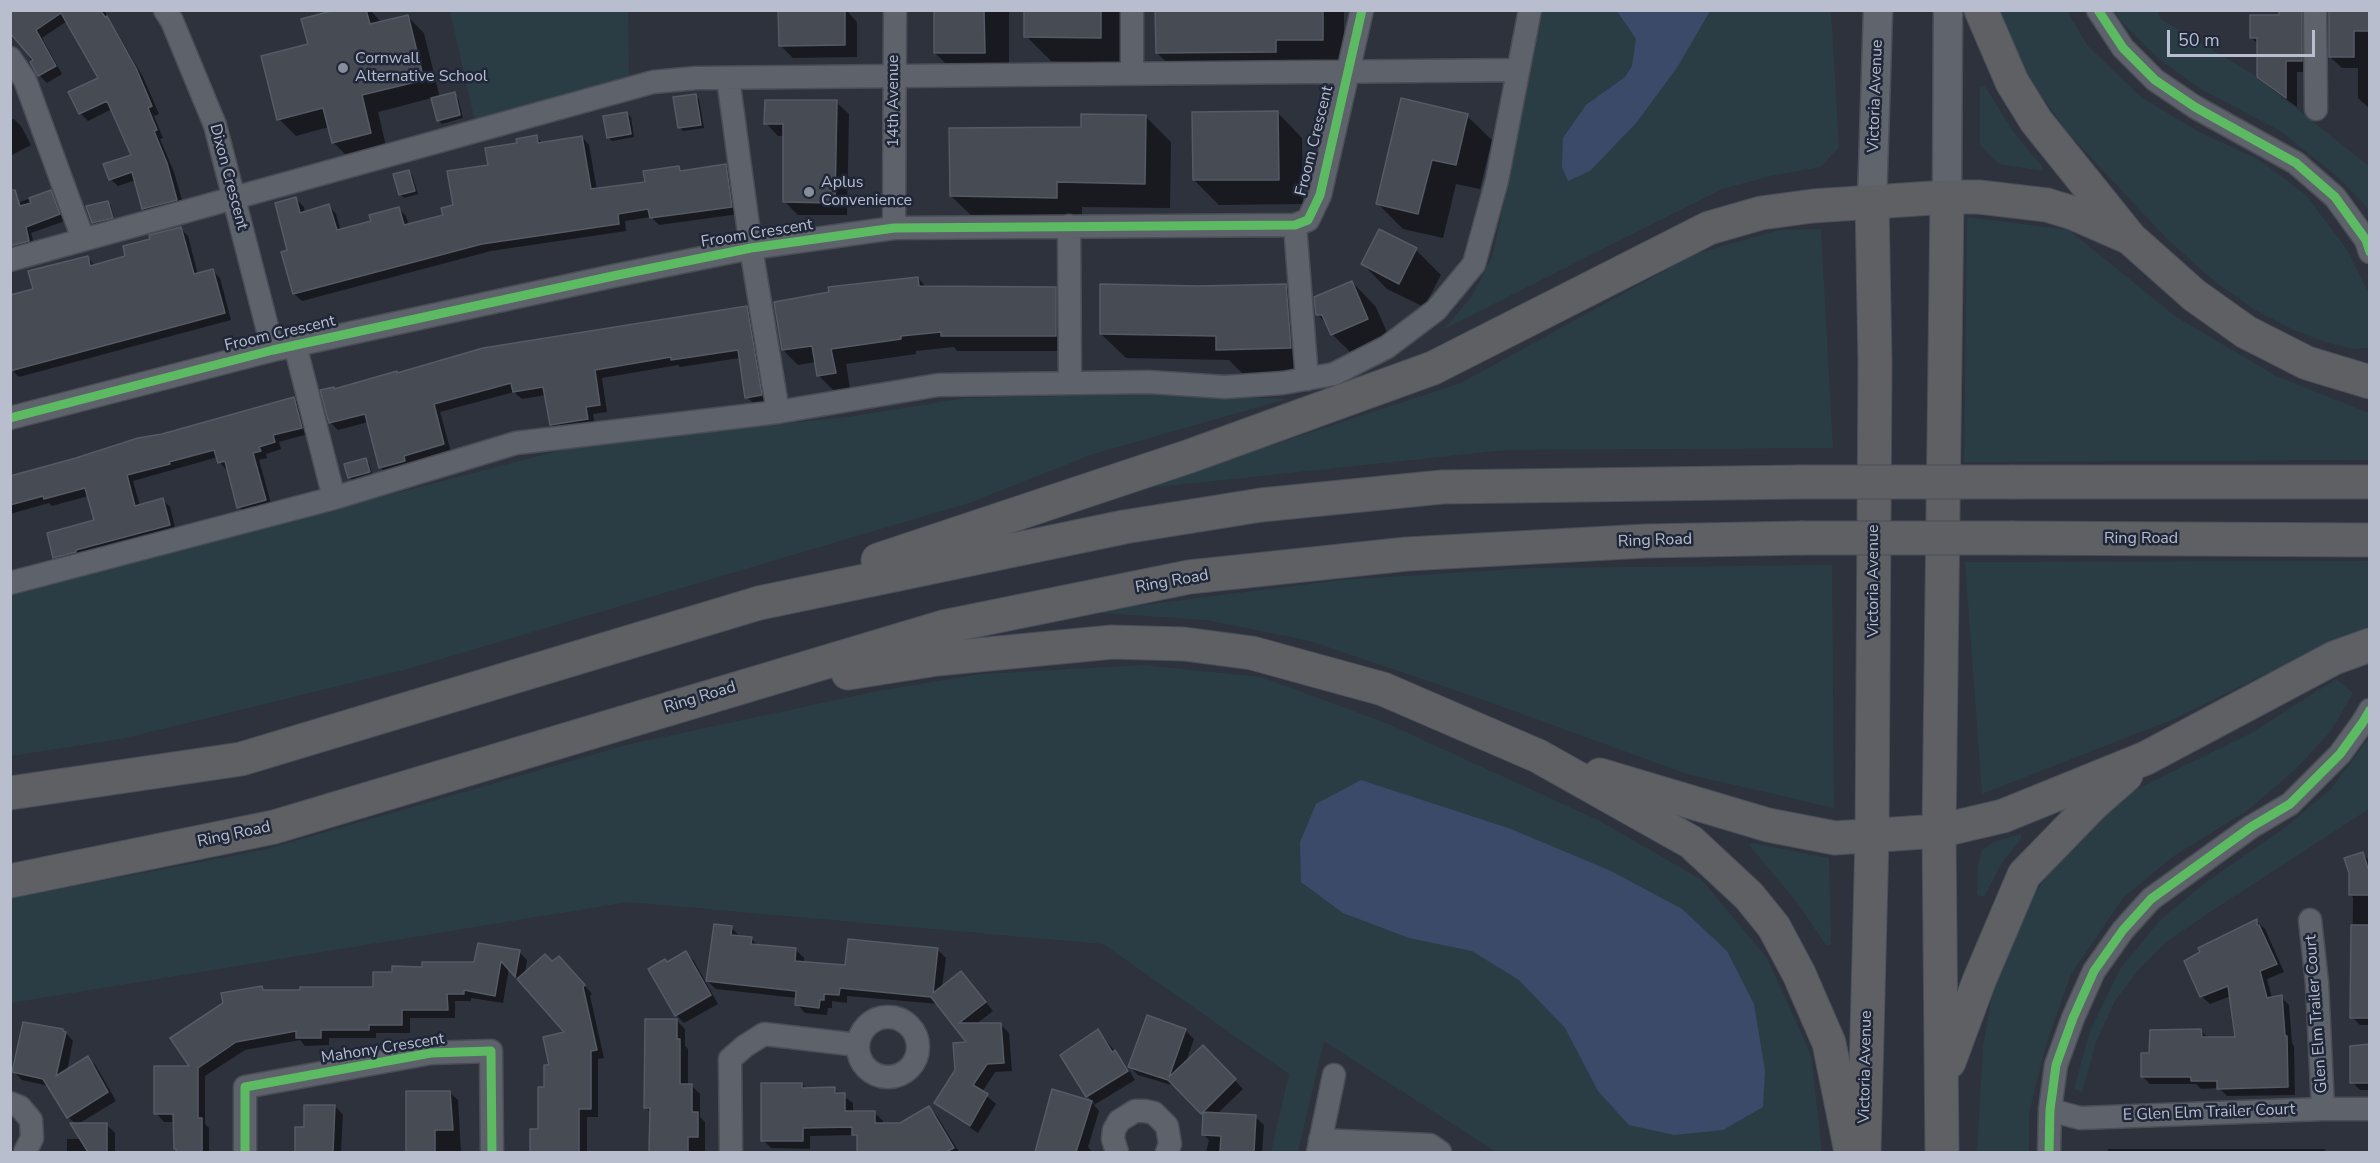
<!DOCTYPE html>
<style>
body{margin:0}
#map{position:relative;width:2380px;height:1163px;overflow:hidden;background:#2d323d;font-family:"Nunito Sans",sans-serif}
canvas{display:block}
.frame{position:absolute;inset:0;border:12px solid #b8becd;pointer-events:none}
.scale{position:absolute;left:2167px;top:30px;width:148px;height:27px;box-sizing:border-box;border:3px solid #b8becd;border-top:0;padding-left:8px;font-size:18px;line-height:21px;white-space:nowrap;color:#b8becd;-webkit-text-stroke:4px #1f2739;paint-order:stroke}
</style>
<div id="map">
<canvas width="2380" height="1163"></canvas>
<div class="frame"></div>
<div class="scale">50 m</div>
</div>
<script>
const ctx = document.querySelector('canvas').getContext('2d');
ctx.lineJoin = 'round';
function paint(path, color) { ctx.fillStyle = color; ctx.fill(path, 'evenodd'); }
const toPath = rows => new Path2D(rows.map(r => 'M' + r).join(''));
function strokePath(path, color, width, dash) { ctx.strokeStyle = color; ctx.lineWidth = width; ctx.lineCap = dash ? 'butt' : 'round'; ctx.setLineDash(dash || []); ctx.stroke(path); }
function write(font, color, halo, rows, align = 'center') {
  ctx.font = font + ' "Nunito Sans",sans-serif'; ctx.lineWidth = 5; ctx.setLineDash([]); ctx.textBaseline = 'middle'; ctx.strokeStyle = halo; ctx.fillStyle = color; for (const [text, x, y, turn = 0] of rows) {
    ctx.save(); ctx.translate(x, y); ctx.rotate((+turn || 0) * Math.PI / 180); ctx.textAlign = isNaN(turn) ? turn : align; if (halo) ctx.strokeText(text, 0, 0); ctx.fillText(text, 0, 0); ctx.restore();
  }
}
const green = toPath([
 [450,11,628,11,629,79,475,122],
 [1543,11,1831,11,1839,147,1821,167,1775,175,1722,189,1444,329,1472,296,1493,255],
 [1999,11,2067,11,2088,46,2141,97,2201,133,2258,159,2306,195,2346,248,2369,293,2369,348,2353,349,2328,343,2294,330,2255,310,2213,280,2166,238,2069,134,2029,79],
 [2115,11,2157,11,2161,19,2251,73,2369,166,2369,210,2340,179,2282,132,2201,89,2160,60,2121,21],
 [1985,86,2012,130,2042,166,2043,171,1999,164,1980,145,1980,88],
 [1967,217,2069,230,2175,316,2276,376,2369,413,2369,460,1964,462],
 [1821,229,1833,448,1506,450,1138,489,1461,383,1695,254,1779,230],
 [1149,394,1287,399,1093,454,972,502,404,670,121,739,11,756,11,593,581,445,848,417,966,398],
 [2369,561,2369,627,2253,680,2174,719,1982,794,1965,562],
 [1832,565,1834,808,1687,774,1478,698,1310,641,1206,620,1087,612,1341,580,1531,568],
 [1143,665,1261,677,1386,723,1598,820,1702,880,1767,958,1811,1055,1822,1152,1496,1152,1324,1041,1298,1152,1271,1152,1289,1074,1103,944,628,902,11,1003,11,898,264,850,626,745,878,691,981,674],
 [2336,679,2353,693,2331,731,2295,770,2248,810,2174,856,2124,897,2071,974,2046,1045,2029,1113,2029,1152,1977,1152,1983,1047,1994,983,2026,904,2078,836,2125,795,2253,732],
 [2369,738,2369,809,2207,914,2165,943,2139,969,2115,1001,2096,1042,2082,1092,2074,1089,2090,1031,2120,969,2160,920,2205,883,2283,829,2330,790],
 [2021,834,2021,839,2003,861,1984,897,1977,895,1978,865,1982,850,1994,842],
 [1752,843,1829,858,1831,945,1826,945,1795,900,1749,845]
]);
const water = toPath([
 [1617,11,1710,11,1678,66,1637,122,1590,171,1568,181,1562,167,1563,138,1586,105,1625,77,1632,66,1636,39],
 [1361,780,1511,829,1611,871,1682,909,1727,951,1754,1004,1765,1070,1763,1107,1723,1130,1674,1135,1629,1125,1598,1091,1565,1028,1519,980,1472,951,1409,938,1343,913,1301,882,1300,842,1316,804]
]);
const shadow = toPath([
 [10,10,104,10,143,77,159,114,154,116,163,138,160,139,174,172,184,207,151,216,144,209,136,180,118,186,110,179,133,156,112,109,88,121,80,113,100,78,67,21,42,38,62,74,47,83,39,75,21,43],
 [341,10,370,10,381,22,407,16,424,33,440,98,454,94,458,98,463,118,442,124,438,120,432,98,378,112,387,150,350,159,333,142,329,127,296,136,279,119,309,45],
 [780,10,846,10,857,22,857,57,793,58,780,45],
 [935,10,1009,10,1009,78,960,78,935,53],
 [1026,10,1125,10,1125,63,1051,61,1026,36],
 [1157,10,1344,10,1344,61,1179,75,1157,53],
 [2280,10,2319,10,2313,72,2297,72,2297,107,2271,88,2259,76,2259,45,2251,38,2280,16],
 [2370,10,2370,109,2358,98,2358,68,2342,68,2330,57],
 [695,96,699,99,704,128,683,131,680,128],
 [836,102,849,114,847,215,798,215,785,202,784,136,778,136,766,123],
 [627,113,631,117,634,137,612,141,608,137],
 [1278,113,1302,138,1303,204,1219,205,1194,180],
 [1467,116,1492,140,1480,189,1456,184,1443,238,1403,229,1378,204],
 [1146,117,1171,142,1170,208,1082,207,1082,222,976,220,951,196,1082,128],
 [14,119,21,126,31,145,10,156,10,120],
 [536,137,543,144,582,137,589,145,597,190,646,183,678,167,683,172,725,165,733,173,739,214,659,225,651,217,625,221,626,231,491,251,302,301,294,294,289,251,296,199,304,207,305,213,329,206,336,214,341,231,373,222,399,209,406,216,409,226,445,216,489,166,519,145],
 [409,171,412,175,418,194,404,198,400,194],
 [50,192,57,199,65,221,31,233,35,247,10,255,10,205],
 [108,202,111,206,115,221,97,226,93,223],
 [180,228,188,236,198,275,213,271,220,278,231,320,19,377,12,370,35,290,88,258,95,266,127,257,152,240],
 [1416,250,1441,275,1424,307,1387,289,1363,264],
 [918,278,927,288,1055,288,1071,304,1071,351,957,351,954,347,916,351,916,354,846,364,850,388,834,391,818,375,816,362,798,365,783,350,830,294],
 [1352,282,1376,307,1392,344,1357,359,1332,334,1329,326,1317,314],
 [1285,286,1310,311,1315,372,1243,374,1229,360,1126,358,1101,334],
 [746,307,754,315,768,403,755,405,747,397,740,358,680,367,678,365,602,378,607,412,593,414,595,426,559,432,551,424,546,395,522,399,514,392,440,412,451,452,388,475,380,467,368,422,338,430,330,422,335,390,398,374],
 [294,399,301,406,308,434,279,442,281,449,266,454,267,458,259,460,272,507,246,514,239,507,229,469,226,469,219,462,218,457,133,481,140,506,163,500,170,507,176,532,61,564,54,557,96,522,88,496,52,506,49,503,10,514,10,477],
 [365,459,369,463,373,476,353,481,350,478],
 [2362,854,2370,861,2370,1025,2360,1025,2352,1017,2353,897,2350,895],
 [2256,921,2265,929,2284,972,2267,979,2272,998,2281,997,2289,1005,2292,1043,2294,1046,2295,1095,2227,1096,2219,1088,2201,1089,2196,1084,2150,1084,2142,1076,2151,1054,2201,1031,2208,1038,2237,1038,2231,996,2210,1004,2201,996],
 [732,928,740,937,751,938,758,946,796,950,804,958,804,963,847,967,937,949,946,958,942,987,969,981,993,1011,975,1025,1001,1025,1009,1033,1012,1071,995,1072,982,1092,996,1104,978,1133,945,1111,936,1103,969,1044,939,1004,847,996,847,1003,832,1001,832,1008,828,1008,827,1015,805,1013,797,1004,797,998,716,989,707,981],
 [519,952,527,960,525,974,553,963,567,966,592,994,590,996,604,1058,598,1059,598,1117,587,1117,587,1152,532,1152,531,1131,540,1131,551,1066,567,1033,509,968,503,1003,471,998,471,1001,455,1001,455,1018,410,1018,410,1033,376,1033,376,1038,329,1038,329,1045,305,1046,300,1040,245,1050,205,1076,205,1124,209,1128,209,1152,175,1152,175,1122,164,1122,156,1113,261,987,265,992,374,989,393,973,424,968,476,964],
 [686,953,694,961,718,1004,684,1023,676,1015,667,963],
 [677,1021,685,1029,685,1046,688,1049,688,1086,692,1086,700,1094,700,1117,705,1122,705,1152,651,1152,651,1113,646,1108],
 [63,1030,73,1041,67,1071,88,1058,96,1066,116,1101,78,1124,107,1125,115,1133,115,1152,67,1152,67,1139,82,1139,76,1124,68,1117,49,1086,22,1080,14,1072],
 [1185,1030,1194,1039,1185,1065,1203,1047,1243,1089,1216,1115,1255,1117,1264,1125,1262,1152,1206,1152,1209,1140,1203,1134,1204,1115,1178,1087,1138,1075,1130,1067],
 [1098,1031,1123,1061,1135,1080,1094,1105,1099,1111,1088,1147,1092,1152,1037,1152,1053,1091,1095,1104,1087,1096],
 [2370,1046,2370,1090,2360,1090,2352,1082],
 [802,1084,807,1089,834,1089,853,1103,853,1113,875,1113,883,1121,883,1125,900,1125,929,1108,937,1116,959,1152,858,1152,858,1138,855,1135,810,1136,810,1149,771,1148,763,1140],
 [408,1092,449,1092,458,1100,461,1152,408,1152],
 [335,1106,343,1115,341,1152,297,1152,297,1129,306,1129],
 [2108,1149,2324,1149,2327,1152,2108,1152]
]);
const building = toPath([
 [10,10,100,10,105,17,107,16,136,68,152,106,148,108,157,130,154,131,167,163,177,200,142,209,132,172,109,180,103,164,131,155,107,101,79,114,68,92,98,78,61,13,36,30,56,66,38,76,30,62,33,60,10,33,10,10],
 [335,10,366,10,370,24,408,15,424,80,362,95,371,133,332,143,323,108,277,120,261,56,308,44,301,19,335,10],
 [778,10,845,10,845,45,779,46,778,10],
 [934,10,984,10,985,53,934,53,934,10],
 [1024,10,1101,10,1101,38,1024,37,1024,10],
 [1155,10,1323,10,1323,40,1276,40,1276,52,1156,53,1155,10],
 [2279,10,2302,10,2302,61,2286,61,2286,98,2257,77,2257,38,2250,38,2250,15,2279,15,2279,10],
 [2329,10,2370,10,2370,31,2354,31,2354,57,2329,57,2329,10],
 [455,92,460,115,437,121,431,98,455,92],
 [696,94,701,125,678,128,673,97,696,94],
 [1401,98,1468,114,1456,165,1432,160,1418,214,1376,204,1401,98],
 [765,100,837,100,835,203,783,202,783,124,764,124,765,100],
 [1278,111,1279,180,1193,180,1192,112,1278,111],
 [627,112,631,134,607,138,603,116,627,112],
 [1081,114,1146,115,1145,184,1057,182,1057,198,950,196,949,128,1081,127,1081,114],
 [537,135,538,143,582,136,591,189,645,182,643,171,679,166,680,171,726,164,732,207,650,218,648,209,618,214,619,224,482,244,293,294,281,252,287,250,275,203,296,197,300,213,329,204,337,230,371,221,369,215,399,207,404,225,443,215,441,208,453,205,447,171,488,165,485,148,517,143,516,139,537,135],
 [409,170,415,191,399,195,393,174,409,170],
 [10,190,15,190,20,206,31,203,29,198,51,190,60,214,26,227,29,241,10,246,10,190],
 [108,201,113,218,92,223,86,206,108,201],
 [181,227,194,274,213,269,225,313,10,371,10,295,33,289,28,271,88,256,90,266,125,256,123,246,150,239,149,235,181,227],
 [1379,229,1417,248,1399,284,1361,264,1379,229],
 [918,277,919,286,1056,287,1056,336,941,336,941,332,901,336,901,339,831,349,836,373,817,376,812,346,782,350,774,302,829,292,828,287,918,277],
 [1352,281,1368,319,1331,335,1322,315,1316,315,1314,297,1352,281],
 [1100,284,1199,286,1286,284,1291,348,1216,350,1216,336,1100,334,1100,284],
 [747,306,762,395,745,398,738,350,671,360,671,357,595,370,600,405,586,407,588,419,550,425,543,387,513,392,511,383,434,404,444,444,404,456,405,461,379,468,365,414,329,423,320,390,334,387,334,389,397,371,397,373,483,348,747,306],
 [294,397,302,428,273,435,275,442,259,447,261,451,253,453,266,500,237,508,225,461,218,463,214,450,169,462,170,464,127,475,135,506,163,498,170,525,76,550,76,552,53,558,47,533,94,520,85,488,44,499,43,496,10,505,10,476,76,458,138,438,162,434,294,397],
 [366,458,370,472,348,478,344,464,366,458],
 [2363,852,2370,875,2370,895,2349,895,2349,873,2344,858,2363,852],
 [2257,919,2257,925,2259,925,2277,964,2260,971,2267,998,2282,995,2285,1036,2287,1036,2288,1087,2217,1089,2217,1081,2191,1081,2191,1077,2141,1077,2141,1053,2149,1053,2150,1030,2201,1029,2202,1037,2235,1037,2228,986,2200,997,2184,961,2200,952,2198,948,2257,919],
 [714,924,732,926,731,935,752,937,751,944,796,948,795,961,845,965,848,939,938,948,933,993,961,971,986,1002,959,1023,1001,1023,1004,1063,987,1064,973,1085,988,1094,970,1126,934,1103,955,1070,953,1043,966,1042,931,997,840,988,839,995,824,994,824,1000,820,1000,819,1008,795,1005,796,991,706,981,714,924],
 [2351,925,2370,925,2370,1018,2350,1018,2351,925],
 [478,943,520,950,515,977,501,961,495,996,464,990,464,994,447,994,448,1010,402,1010,402,1025,369,1025,369,1030,321,1030,321,1038,296,1038,296,1031,236,1042,198,1068,198,1118,202,1118,202,1152,176,1152,176,1149,174,1149,173,1114,154,1114,154,1066,189,1066,170,1038,223,1003,221,993,262,986,263,990,300,990,300,987,373,987,373,972,392,972,392,966,422,967,422,962,474,962,478,943],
 [686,951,711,995,675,1016,648,969,665,959,667,962,686,951],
 [545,954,552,961,559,956,585,985,583,987,597,1050,591,1051,591,1109,579,1109,579,1152,530,1152,530,1129,538,1129,538,1087,544,1087,544,1065,549,1065,543,1037,564,1032,517,979,545,954],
 [1147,1015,1186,1029,1169,1077,1203,1045,1236,1079,1201,1114,1168,1080,1128,1067,1147,1015],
 [645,1019,677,1019,677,1039,680,1039,680,1084,692,1084,692,1112,698,1112,698,1137,688,1137,688,1152,649,1152,650,1108,644,1108,645,1019],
 [23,1022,63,1029,63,1031,66,1032,56,1076,88,1056,108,1092,67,1118,43,1079,12,1072,23,1022],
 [1098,1029,1112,1052,1115,1050,1128,1071,1086,1097,1060,1055,1098,1029],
 [2370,1044,2370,1083,2350,1083,2350,1046,2370,1044],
 [761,1083,802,1083,802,1088,835,1087,835,1093,845,1093,845,1111,875,1111,875,1123,900,1123,929,1106,954,1148,945,1152,857,1152,857,1135,852,1135,852,1127,803,1128,803,1141,761,1141,761,1083],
 [1052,1089,1092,1101,1076,1152,1035,1152,1052,1089],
 [406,1091,450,1091,453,1130,435,1130,435,1152,406,1152,406,1091],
 [304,1105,335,1105,333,1152,295,1152,295,1127,304,1127,304,1105],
 [1203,1112,1256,1115,1254,1152,1220,1152,1221,1136,1202,1135,1203,1112],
 [70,1123,107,1123,107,1152,88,1152,70,1123]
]);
const minor = toPath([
 [165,10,172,21,215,125,273,350],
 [1132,10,1132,73],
 [2098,10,2123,48,2155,80,2195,107,2296,163,2335,197,2366,240,2370,252],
 [2315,10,2316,109],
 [10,58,25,80,83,239],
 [728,78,751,248,778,412],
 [1295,225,1307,379],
 [1069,226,1070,382],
 [894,228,895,10],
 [10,260,653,82,696,78,1518,70],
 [295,345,334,498],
 [10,418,273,350,613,276,751,248,894,228,1295,225,1308,220,1320,195,1362,10],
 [10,583,334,498,516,443,778,412,938,385,1149,382,1225,387,1283,383,1334,374,1387,347,1436,310,1474,264,1497,180,1530,10],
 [2310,920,2317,983,2323,1109],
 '858 1047a30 30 0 1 1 60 0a30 30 0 1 1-60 0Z',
 [10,1103,20,1107,31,1120,32,1138,25,1152],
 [2050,1110,2080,1118,2323,1109,2370,1109],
 [1320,1140,1430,1145,1440,1152],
 [245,1152,245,1087,431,1053,491,1051,492,1152],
 [731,1152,730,1059,745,1046,764,1034,858,1045],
 [1117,1152,1113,1139,1114,1130,1119,1121,1135,1111,1145,1111,1154,1113,1167,1126,1170,1144,1167,1152],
 [1318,1152,1334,1075],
 [2049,1152,2050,1110,2056,1065,2073,1018,2094,971,2123,930,2151,899,2251,827,2290,804,2340,754,2363,722,2370,710]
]);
const major = toPath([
 [1947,197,1948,10],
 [1872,202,1878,10]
]);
const highway = toPath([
 [1981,10,2012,82,2036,121,2130,238,2194,295,2246,332,2307,363,2370,382],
 [2013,482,2370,482],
 [2014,538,2370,540],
 [878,560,1190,456,1433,368,1709,228,1761,213,1813,206,1947,197,1979,197,2047,205,2073,213,2130,238],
 [848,673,937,659,1112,642,1184,644,1252,653,1383,689,1538,756,1691,842,1749,896,1774,927,1799,974,1829,1043,1851,1152],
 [1600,775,1768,825,1835,838,1939,831,2003,816,2146,758,2334,658,2370,645],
 [10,793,241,759,759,603,1124,527,1261,505,1442,487,1798,482],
 [10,881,274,827,943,627,1189,577,1407,554,1646,541,1800,538],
 [1949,1062,1979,981,2024,875,2094,803,2126,775],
 [1864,1152,1872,837,1875,364,1872,202],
 [1942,1152,1939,831,1947,197]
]);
const highwayBridge = toPath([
 [1798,482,2013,482],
 [1800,538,2014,538]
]);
const cycleway = toPath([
 [2098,10,2123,48,2155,80,2195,107,2296,163,2335,197,2366,240,2370,252],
 [10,418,273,350,613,276,751,248,894,228,1295,225,1308,220,1320,195,1362,10],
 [245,1152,245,1087,431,1053,491,1051,492,1152],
 [2049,1152,2050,1110,2056,1065,2073,1018,2094,971,2123,930,2151,899,2251,827,2290,804,2340,754,2363,722,2370,710]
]);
const markers = [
 [343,68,6,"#878d9b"],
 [809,192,6,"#878d9b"]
];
const poiNames = [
 ["Cornwall",355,59],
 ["Alternative School",355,77],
 ["Aplus",821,183],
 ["Convenience",821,201]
];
const streetNames = [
 ["Victoria Avenue",1876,96,-88],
 ["14th Avenue",894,101,-90],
 ["Froom Crescent",1315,141,-76],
 ["Dixon Crescent",228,177,75],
 ["Froom Crescent",757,234,-9],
 ["Froom Crescent",280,334,-13],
 ["Ring Road",2141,539],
 ["Ring Road",1655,541,-2],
 ["Victoria Avenue",1874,581,-90],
 ["Ring Road",1172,582,-10],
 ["Ring Road",700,698,-17],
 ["Ring Road",234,835,-12],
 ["Glen Elm Trailer Court",2317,1014,-94],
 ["Mahony Crescent",383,1049,-9],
 ["Victoria Avenue",1866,1067,-89],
 ["E Glen Elm Trailer Court",2209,1113,-2]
];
paint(green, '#2a3d44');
paint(water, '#3b4a69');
paint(shadow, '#0007');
paint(building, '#464b54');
strokePath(building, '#555a65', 1.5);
strokePath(minor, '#4a4d55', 25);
strokePath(major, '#4b4f5a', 31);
strokePath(highway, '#4a4e59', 35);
strokePath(minor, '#5e626a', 22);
strokePath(major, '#60646c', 28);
strokePath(highway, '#5e6064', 33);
strokePath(highwayBridge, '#4a4e59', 35, []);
strokePath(highwayBridge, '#5e6064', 33);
strokePath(cycleway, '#5cba63', 9);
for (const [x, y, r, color] of markers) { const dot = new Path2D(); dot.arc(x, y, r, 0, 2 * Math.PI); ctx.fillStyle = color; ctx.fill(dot); strokePath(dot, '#1f2739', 2); }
write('16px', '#b8becd', '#1f2739', poiNames, 'left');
write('16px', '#b8becd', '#1f2739', streetNames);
</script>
